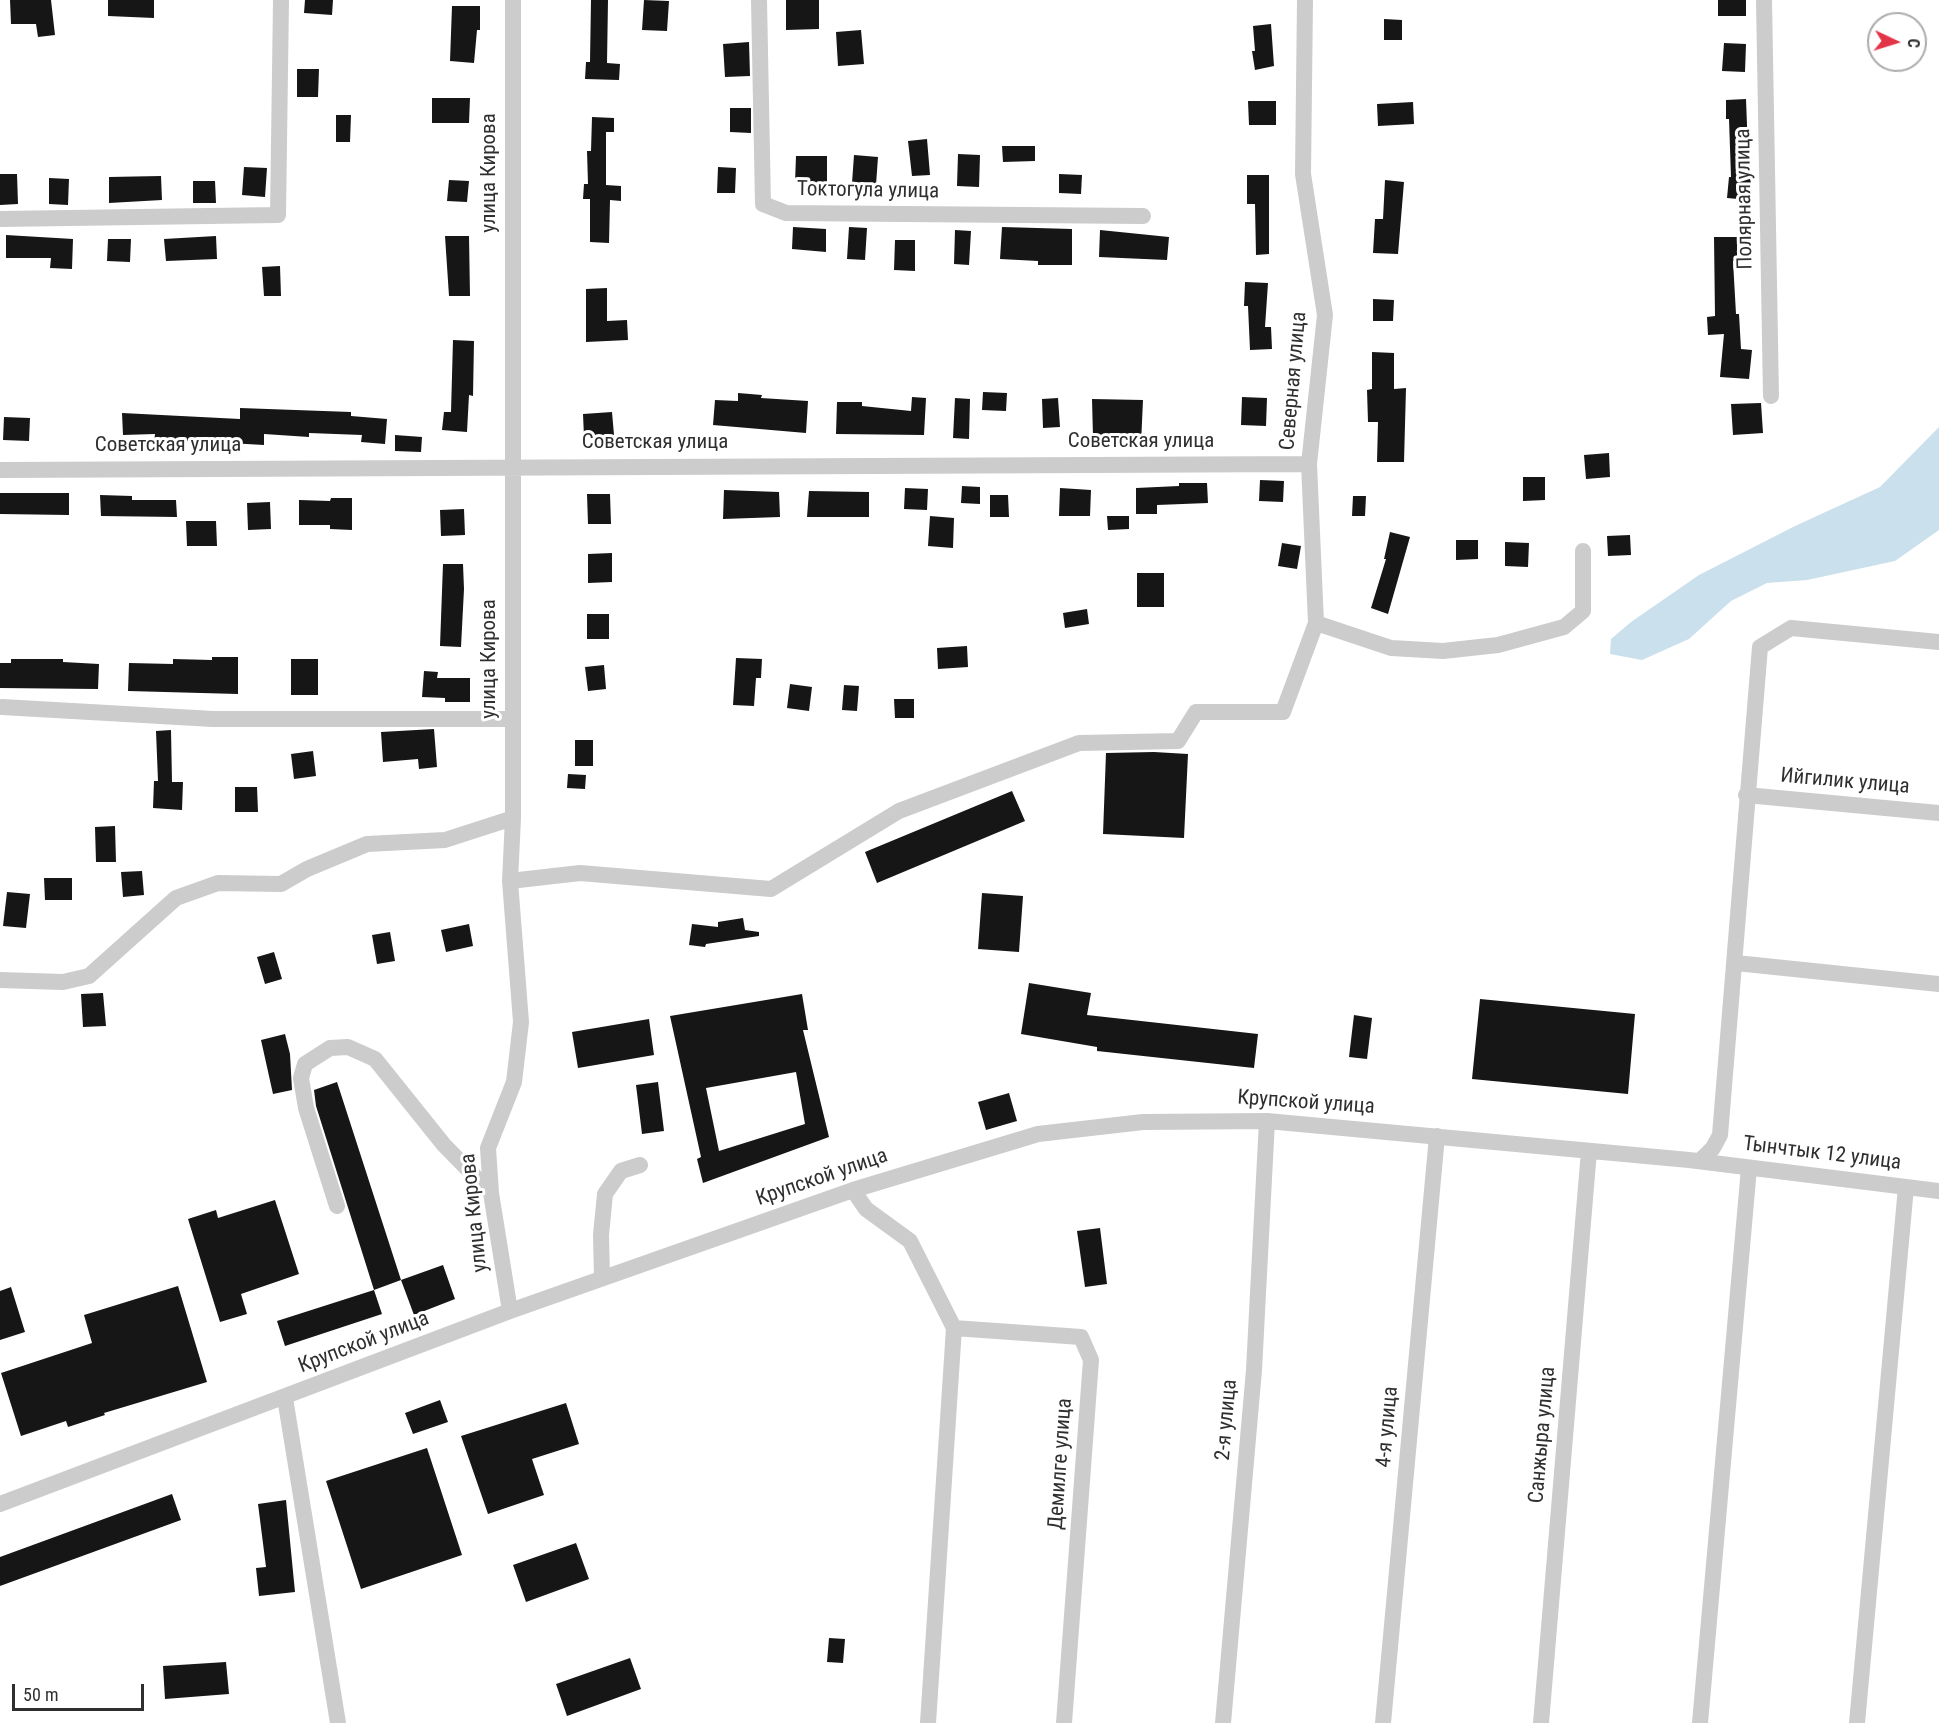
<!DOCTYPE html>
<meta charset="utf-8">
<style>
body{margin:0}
#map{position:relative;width:1939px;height:1723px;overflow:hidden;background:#fff;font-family:"Roboto Condensed",sans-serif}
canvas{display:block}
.north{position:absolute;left:1867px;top:12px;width:60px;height:60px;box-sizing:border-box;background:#fff;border:2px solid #acacac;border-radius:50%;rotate:94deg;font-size:16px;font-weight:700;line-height:24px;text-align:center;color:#2f2f2f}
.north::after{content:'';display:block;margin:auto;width:21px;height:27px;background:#e33548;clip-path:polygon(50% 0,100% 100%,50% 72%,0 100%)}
.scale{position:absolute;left:12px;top:1684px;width:132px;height:27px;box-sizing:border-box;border:3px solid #2f2f2f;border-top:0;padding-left:8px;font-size:18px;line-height:21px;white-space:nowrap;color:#2f2f2f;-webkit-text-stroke:4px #fff;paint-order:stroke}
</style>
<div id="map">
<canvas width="1939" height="1723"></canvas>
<div class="north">С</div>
<div class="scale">50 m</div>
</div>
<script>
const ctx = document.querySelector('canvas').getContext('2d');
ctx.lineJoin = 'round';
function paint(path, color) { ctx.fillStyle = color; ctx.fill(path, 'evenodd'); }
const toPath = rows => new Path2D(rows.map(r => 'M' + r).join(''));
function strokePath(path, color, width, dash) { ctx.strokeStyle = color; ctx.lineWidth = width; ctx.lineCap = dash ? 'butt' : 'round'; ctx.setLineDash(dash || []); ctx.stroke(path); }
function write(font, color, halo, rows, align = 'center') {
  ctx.font = font + ' "Roboto Condensed",sans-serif'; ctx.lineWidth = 6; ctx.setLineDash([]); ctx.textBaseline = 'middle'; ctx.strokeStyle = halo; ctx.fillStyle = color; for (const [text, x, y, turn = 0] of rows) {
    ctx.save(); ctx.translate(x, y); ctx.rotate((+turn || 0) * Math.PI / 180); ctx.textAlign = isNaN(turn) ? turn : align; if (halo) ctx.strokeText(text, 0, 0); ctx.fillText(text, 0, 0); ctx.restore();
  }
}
const water = toPath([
 [1939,427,1939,530,1895,561,1807,580,1767,583,1731,601,1689,639,1642,660,1610,654,1611,639,1631,622,1699,575,1795,526,1880,487]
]);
const building = toPath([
 [10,0,51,0,55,35,38,37,36,24,11,24],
 [108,0,154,0,154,18,108,16],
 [305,0,333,0,332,15,304,13],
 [591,0,608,0,607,63,620,64,619,80,585,79,586,62,590,62],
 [644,0,669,1,667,31,642,30],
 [786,0,819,0,819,29,786,30],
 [1718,0,1746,0,1746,16,1718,16],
 [452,6,480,6,480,30,477,30,474,63,450,61],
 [1384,19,1402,20,1402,40,1384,40],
 [1271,24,1274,66,1255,70,1252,51,1255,51,1253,26],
 [861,30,864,64,838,66,836,32],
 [749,42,750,76,725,77,723,44],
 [1724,43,1746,44,1745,72,1722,71],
 [297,69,319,69,318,97,297,97],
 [432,98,470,98,469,123,432,123],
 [1746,99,1749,178,1751,178,1749,200,1727,198,1729,177,1731,177,1729,119,1726,119,1726,100],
 [1248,101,1276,101,1276,125,1249,125],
 [1413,102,1414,124,1378,126,1377,104],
 [730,108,751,108,751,133,730,132],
 [336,115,351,115,350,142,336,142],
 [592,117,614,118,614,132,606,132,606,185,621,186,621,201,610,200,609,243,590,242,590,199,583,199,584,184,588,184,587,151,591,151],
 [927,139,930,175,912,176,908,141],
 [1002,146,1035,146,1035,161,1003,162],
 [958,154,980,155,979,187,957,186],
 [854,155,878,157,876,185,852,183],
 [796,156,827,156,827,183,795,183],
 [244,167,267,168,265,197,242,195],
 [718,167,736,168,735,193,717,193],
 [0,174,17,174,18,204,0,205],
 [1059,174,1082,175,1081,194,1059,193],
 [1247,175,1269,175,1269,254,1256,255,1255,204,1247,204],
 [161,176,162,200,109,203,109,177],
 [49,178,69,179,68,205,49,204],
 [449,180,469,181,467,202,447,201],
 [1385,180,1404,182,1398,254,1373,253,1375,219,1383,219],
 [193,181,215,181,216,203,193,203],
 [793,227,826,229,826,252,792,249],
 [849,227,867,228,865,260,847,259],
 [1002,227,1072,229,1072,265,1038,265,1038,261,1000,259],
 [955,230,971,231,969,265,954,264],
 [1100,230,1169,237,1167,260,1099,257],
 [6,235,73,239,72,269,50,268,51,258,6,258],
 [216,236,217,259,166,261,164,239],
 [445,236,469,236,470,296,449,296],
 [1714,237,1737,237,1737,261,1733,261,1736,314,1739,314,1741,349,1752,350,1749,379,1720,377,1724,334,1708,335,1707,317,1715,316],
 [108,239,131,239,130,262,107,261],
 [895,240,915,240,915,271,894,270],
 [280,266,281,296,264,296,262,267],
 [1245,282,1268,283,1265,327,1271,327,1272,349,1250,350,1248,306,1244,306],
 [607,288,607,321,627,320,628,340,586,342,586,289],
 [1373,299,1394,300,1393,321,1373,321],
 [453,340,474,341,473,396,469,395,467,432,442,430,444,412,451,412],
 [1372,352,1394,353,1394,389,1406,388,1404,462,1377,462,1378,422,1368,422,1367,390,1372,389],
 [983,392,1007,393,1006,411,982,410],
 [738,393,762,395,761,398,808,401,806,433,713,425,715,400,738,401],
 [912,397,926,398,924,435,836,434,837,402,862,402,862,406,911,411],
 [1242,397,1267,398,1266,426,1241,425],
 [955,398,970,399,969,439,953,438],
 [1058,398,1060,427,1043,428,1042,399],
 [1092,399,1143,400,1141,444,1120,444,1120,436,1093,437],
 [1761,403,1763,433,1733,435,1731,404],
 [240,408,351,412,351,416,387,419,385,444,361,442,362,435,309,433,309,437,264,434,264,445,176,440,176,443,154,442,155,434,123,435,122,413,240,419],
 [612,412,614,435,584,437,583,414],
 [4,417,30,418,29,441,3,440],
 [395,435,422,437,421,452,395,451],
 [1609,453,1610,477,1586,479,1584,455],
 [1523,477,1545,477,1545,500,1523,501],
 [1260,480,1284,481,1283,502,1259,501],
 [1179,483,1207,483,1208,503,1157,505,1157,514,1136,514,1136,488,1179,486],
 [962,486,980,487,980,504,961,503],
 [905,488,928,489,927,510,904,509],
 [1060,488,1091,490,1090,516,1059,516],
 [724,490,779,492,780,517,723,519],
 [809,491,869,492,869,517,807,517],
 [0,493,69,493,69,515,0,514],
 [587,494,610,494,611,524,588,524],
 [100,495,132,496,132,500,176,500,177,517,101,516],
 [990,495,1008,495,1009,517,990,517],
 [1353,496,1366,496,1365,516,1352,516],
 [331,498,352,498,352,530,330,529,330,525,299,525,299,500,330,501],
 [270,502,271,529,248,530,247,503],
 [464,509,465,535,441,536,440,510],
 [930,516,954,518,953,548,928,546],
 [1107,516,1129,516,1129,529,1108,530],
 [186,521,216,521,217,546,187,546],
 [1390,532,1410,537,1388,614,1371,608,1386,559,1384,559],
 [1630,535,1631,555,1608,556,1607,536],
 [1456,540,1478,540,1478,559,1456,560],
 [1505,542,1529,543,1528,567,1505,566],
 [1282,543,1301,546,1297,569,1278,566],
 [612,553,612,582,588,583,588,554],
 [443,564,463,564,464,589,461,647,440,646],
 [1137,573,1164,573,1164,607,1137,607],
 [1087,609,1089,624,1065,628,1063,613],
 [587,614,609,614,609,639,587,639],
 [967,646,968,667,938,669,937,648],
 [212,657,238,657,238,694,128,691,129,663,173,664,173,659,212,660],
 [736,658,762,659,761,678,756,678,754,706,733,705],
 [11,659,63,659,63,662,99,664,98,689,0,688,0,663,11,663],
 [291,659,318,659,318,695,291,695],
 [604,665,606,689,588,691,585,667],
 [424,671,438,672,437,678,470,678,470,702,445,702,445,698,422,697],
 [790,684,812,687,809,711,787,708],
 [844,685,859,686,857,711,842,710],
 [894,699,914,699,914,718,895,718],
 [434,729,437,767,419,769,418,759,383,762,381,732],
 [171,730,172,782,183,782,182,810,153,808,154,781,158,781,156,731],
 [575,740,593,740,593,766,575,766],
 [313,751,316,776,294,779,291,754],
 [1154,752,1188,754,1184,838,1103,834,1106,753],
 [568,774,586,775,585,789,567,788],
 [235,787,257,787,258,812,235,812],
 [1012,791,1025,821,877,883,865,852],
 [115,826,116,862,96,862,95,827],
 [142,871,144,895,123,897,121,872],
 [44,878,72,878,72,900,45,900],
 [7,892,30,894,26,928,3,926],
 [982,893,1023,896,1019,952,978,949],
 [743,918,745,930,759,932,759,936,706,944,705,947,689,945,692,924,718,927,718,922],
 [469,924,473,946,446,952,441,930],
 [390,932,395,961,377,964,372,935],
 [274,952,282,979,265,984,257,957],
 [1029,983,1091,993,1087,1015,1258,1034,1254,1068,1097,1051,1097,1047,1021,1034],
 [103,993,106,1026,83,1027,81,994],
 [802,994,808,1030,803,1030,829,1137,703,1183,697,1159,701,1157,670,1016],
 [796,1072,805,1124,719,1151,706,1088],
 [1480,999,1635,1014,1628,1094,1472,1079],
 [1354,1015,1372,1018,1367,1059,1349,1057],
 [649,1019,654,1055,578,1068,572,1032],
 [285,1034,290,1054,292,1090,273,1094,261,1040],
 [337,1082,401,1280,374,1290,316,1106,314,1090],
 [658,1082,664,1131,642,1134,636,1085],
 [1009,1093,1017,1121,986,1130,978,1102],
 [275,1200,299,1274,241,1294,247,1314,220,1322,188,1219,216,1210,218,1218],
 [1100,1228,1107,1284,1085,1287,1077,1231],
 [443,1265,455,1299,414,1315,401,1280],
 [178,1286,207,1382,104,1413,105,1415,68,1427,66,1421,21,1436,1,1373,92,1343,84,1315],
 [11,1287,25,1332,0,1340,0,1291],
 [374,1290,382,1314,285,1346,277,1321],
 [440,1400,448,1422,413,1434,405,1413],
 [566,1403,579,1444,532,1459,544,1495,488,1514,461,1436],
 [427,1448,462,1555,361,1589,326,1481],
 [172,1494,181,1520,0,1586,0,1557],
 [286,1500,295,1592,259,1596,256,1568,266,1567,258,1504],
 [576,1543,589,1579,526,1602,513,1565],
 [829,1638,845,1639,843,1663,827,1662],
 [630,1658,641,1689,567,1716,556,1684],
 [226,1662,229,1694,165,1699,163,1666]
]);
const minor = toPath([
 [759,0,763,204,786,213,1143,216],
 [1764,0,1771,396],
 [0,219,278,215,281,0],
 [0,470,1309,464],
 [1316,623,1391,648,1443,651,1498,645,1564,627,1583,611,1583,551],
 [2,707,213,719,513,719],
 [1746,795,1939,813],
 [510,881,580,873,771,889,899,811,1079,743,1178,741,1196,712,1283,712,1316,623,1309,464,1325,315,1303,174,1305,0],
 [1736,963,1939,984],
 [0,980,63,982,89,976,176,898,218,883,281,884,307,869,367,844,445,840,513,818],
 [1700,1161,1713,1148,1720,1135,1760,647,1791,628,1939,642],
 [853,1190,866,1209,910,1241,954,1328,928,1723],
 [337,1206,306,1108,301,1078,305,1064,330,1048,348,1047,375,1059,444,1145,491,1193],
 [602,1278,601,1235,605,1194,621,1171,640,1165],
 [510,1311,491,1193,488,1148,514,1082,521,1022,510,881,513,818,513,0],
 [954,1328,1081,1337,1091,1360,1064,1723],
 [285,1398,338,1723],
 [0,1504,510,1311,853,1190,1038,1134,1143,1122,1267,1121,1689,1160,1939,1191],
 [1223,1723,1254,1370,1267,1121],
 [1383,1723,1437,1136],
 [1541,1723,1589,1151],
 [1700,1723,1749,1168],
 [1857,1723,1906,1187]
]);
const streetNames = [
 ["улица Кирова",490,173,-90],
 ["Токтогула улица",868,191,1],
 ["Полярная улица",1745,199,-91],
 ["Северная улица",1294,381,-85],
 ["Советская улица",1141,442],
 ["Советская улица",655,443],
 ["Советская улица",168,446],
 ["улица Кирова",490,659,-90],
 ["Ийгилик улица",1845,782,5],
 ["Крупской улица",1306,1103,4],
 ["Тынчтык 12 улица",1822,1154,7],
 ["Крупской улица",822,1178,-19],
 ["улица Кирова",475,1213,-96],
 ["Крупской улица",364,1343,-21],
 ["2-я улица",1227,1420,-85],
 ["4-я улица",1388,1427,-85],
 ["Санжыра улица",1543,1435,-85],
 ["Демилге улица",1061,1464,-86]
];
paint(water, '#cae0ec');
paint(building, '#161616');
strokePath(minor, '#ccc', 16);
write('21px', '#2f2f2f', '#fff', streetNames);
</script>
